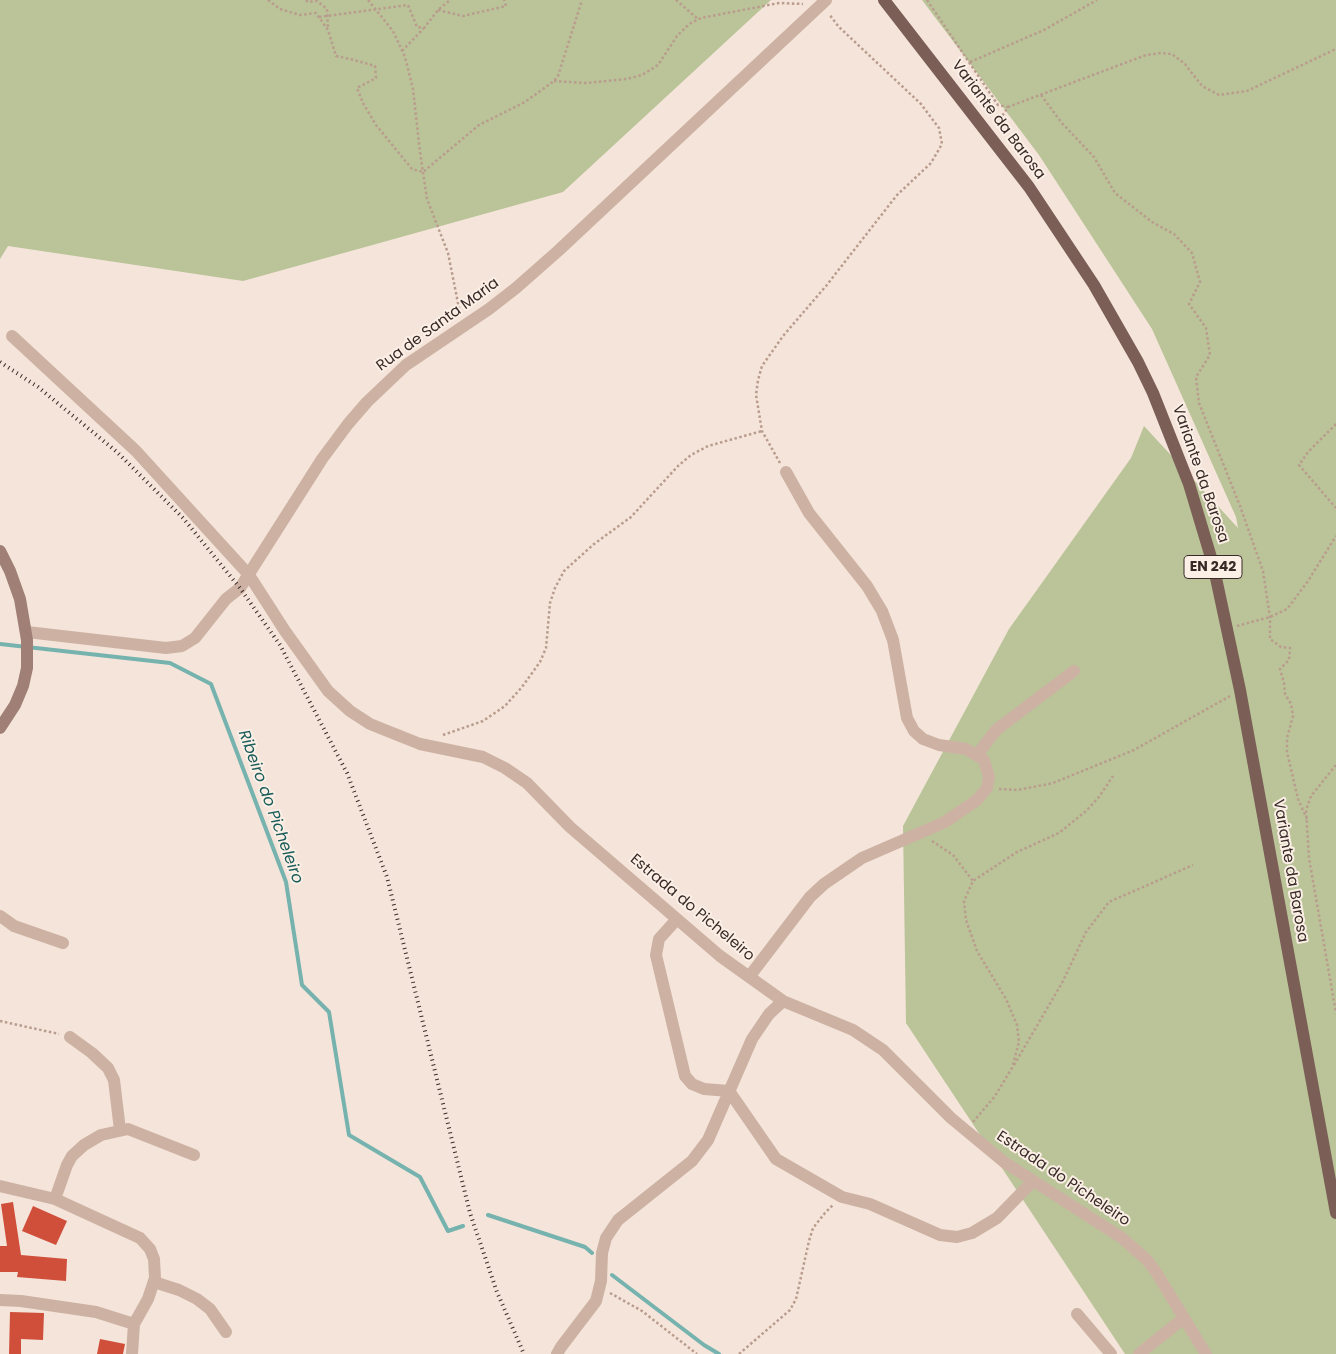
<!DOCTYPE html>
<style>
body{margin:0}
canvas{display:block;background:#f4e4d9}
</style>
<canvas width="1336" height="1354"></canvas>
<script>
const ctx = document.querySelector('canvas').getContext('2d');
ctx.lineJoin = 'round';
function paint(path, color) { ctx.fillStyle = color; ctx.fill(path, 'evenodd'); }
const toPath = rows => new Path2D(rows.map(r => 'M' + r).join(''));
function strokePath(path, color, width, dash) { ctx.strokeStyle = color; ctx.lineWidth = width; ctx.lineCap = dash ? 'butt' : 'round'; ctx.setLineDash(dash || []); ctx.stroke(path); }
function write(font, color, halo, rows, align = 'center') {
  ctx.font = font + ' Poppins,sans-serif'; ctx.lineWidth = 4; ctx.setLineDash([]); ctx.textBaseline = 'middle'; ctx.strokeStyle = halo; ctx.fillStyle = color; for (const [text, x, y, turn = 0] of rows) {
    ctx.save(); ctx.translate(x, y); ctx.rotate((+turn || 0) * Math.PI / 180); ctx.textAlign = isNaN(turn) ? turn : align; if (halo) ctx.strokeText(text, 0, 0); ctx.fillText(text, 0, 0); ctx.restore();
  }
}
const green = toPath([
 [0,0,771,0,563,192,243,281,8,246,0,259],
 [922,0,1336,0,1336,1354,1125,1354,906,1023,903,826,1009,629,1131,458,1144,426,1238,528,1236,517,1152,329,1039,155]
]);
const stream = toPath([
 [0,644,170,663,211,684,286,882,302,985,329,1012,349,1135,420,1177,448,1231,463,1226],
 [488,1215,585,1247,592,1253],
 [612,1275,704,1345,719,1354]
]);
const building = toPath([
 [13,1202,21,1255,67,1259,66,1281,17,1277,18,1272,0,1272,0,1246,7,1246,1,1204],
 [33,1206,67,1221,56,1245,22,1231],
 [10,1312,44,1313,43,1340,21,1339,21,1354,9,1354],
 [100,1339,125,1344,123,1354,97,1354]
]);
const path = toPath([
 [268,0,280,9,300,15,316,13,328,30,336,56,354,60,375,66,376,78,357,88,363,103,376,125,412,169,423,172,479,125,525,102,554,81,558,76,582,0],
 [306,0,308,2,317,1,327,9,328,29],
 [368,0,393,31,405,57,413,89,420,152,427,199,448,253,460,313],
 [676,0,698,19],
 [927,0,998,105,1008,107],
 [438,10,463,16,506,6,504,0],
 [319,17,408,5,417,27,424,28,438,10,450,0],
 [402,51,424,28],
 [970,62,1044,30,1097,0],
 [554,81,585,83,627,79,642,75,658,65,677,36,689,24,701,18,779,3,803,4],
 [1041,95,1061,122,1094,157,1115,193,1152,222,1174,234,1192,253,1200,282,1189,304,1206,328,1210,355,1196,377,1199,403,1240,506,1263,571,1270,617,1270,639,1281,647,1290,648,1289,660,1280,669,1284,683,1285,694,1291,704,1293,716,1287,738,1287,752,1298,799,1307,819],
 [997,124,1008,107,1146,55,1161,53,1172,54,1185,64,1202,86,1219,95,1247,91,1336,49],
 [1336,424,1308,452,1299,465,1336,508],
 [780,463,762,431,756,395,758,380,762,366,783,336,826,286,897,195,931,163,942,144,939,128,921,104,839,27,829,14],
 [1237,626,1270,617,1287,609,1308,581,1336,536],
 [443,735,483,721,505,706,522,687,540,662,546,648,550,603,555,588,564,571,594,544,631,517,678,466,691,455,708,446,762,431],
 [1336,765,1311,796,1306,810,1309,858,1336,1013],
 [999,789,1018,790,1053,783,1134,750,1230,696],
 [932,841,953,855,973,881],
 [0,1021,59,1034],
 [1014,1065,1062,983,1086,932,1109,902,1193,865],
 [973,1122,995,1096,1012,1068,1019,1042,1017,1025,1006,999,977,951,966,920,964,901,973,881,1017,852,1059,833,1086,811,1099,797,1113,776],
 [610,1293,642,1311,697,1354],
 [739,1354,790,1310,796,1299,809,1241,813,1228,825,1213,833,1205]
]);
const minor = toPath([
 [12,336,136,451,249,575,285,631,328,691,350,711,370,724,420,744,483,757,505,768,527,783,570,827,720,956,783,1001,853,1030,883,1050,951,1118,1004,1162,1122,1238,1147,1260,1156,1272,1206,1354],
 [977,755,996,730,1074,671],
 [0,916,14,926,63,943],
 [677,919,659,939,656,955,685,1076,692,1084,704,1089,729,1091,776,1159,842,1197,870,1204,940,1235,957,1237,972,1233,997,1218,1033,1181],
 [749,977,810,897,824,884,862,858,945,822,977,800,987,788,989,777,984,760,966,749,939,745,923,739,914,731,907,718,893,640,882,611,867,586,809,513,786,472],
 [70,1037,92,1053,108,1068,114,1080,120,1130],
 [0,1186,55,1199,140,1238,150,1249,154,1259,155,1278,148,1299,134,1324,132,1354],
 [55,1199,67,1165,72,1156,84,1145,101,1135,128,1129,194,1155],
 [154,1282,179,1290,197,1299,210,1309,226,1332],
 [0,1300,21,1301,96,1312,134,1324],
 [1077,1314,1111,1354],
 [557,1354,561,1347,596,1301,601,1281,602,1253,606,1238,618,1220,692,1161,708,1140,752,1039,769,1014,783,1001],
 [1139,1354,1184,1318]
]);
const tertiary = toPath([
 [27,632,166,648,182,646,195,638,226,599,240,588,322,459,348,424,367,402,406,365,489,309,516,288,558,251,826,0]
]);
const secondary = toPath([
 [0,551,10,571,20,599,27,640,27,668,23,686,15,705,0,728]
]);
const primary = toPath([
 [884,0,1029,187,1094,285,1138,362,1153,393,1189,484,1213,564,1240,690,1336,1213]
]);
const rail = toPath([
 [0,362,38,387,117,452,183,518,240,588,280,645,347,773,387,877,470,1213,497,1292,524,1354]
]);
const shields = [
 [1213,567,58]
];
const shieldNames = [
 ["EN 242",1213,567]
];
const streetNames = [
 ["Variante da Barosa",998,120,53],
 ["Rua de Santa Maria",438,325,-36],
 ["Variante da Barosa",1200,474,71],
 ["Variante da Barosa",1290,871,80],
 ["Estrada do Picheleiro",692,908,40],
 ["Estrada do Picheleiro",1063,1179,34]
];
const waterNames = [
 ["Ribeiro do Picheleiro",270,807,70]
];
paint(green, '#bac498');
strokePath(stream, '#76b3af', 4);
paint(building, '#d04f3b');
strokePath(path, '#b99c8e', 2.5, [2.5, 2.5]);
strokePath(minor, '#cdb2a4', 12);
strokePath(tertiary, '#cdb2a4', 12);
strokePath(secondary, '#a08076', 12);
strokePath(primary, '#7b5e56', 12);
strokePath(rail, '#372a27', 4, [1, 4]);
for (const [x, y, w] of shields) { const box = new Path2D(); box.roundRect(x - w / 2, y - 11.5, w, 23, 4); ctx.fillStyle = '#fbefe6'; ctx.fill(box); strokePath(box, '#372a27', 1); }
write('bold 14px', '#372a27', null, shieldNames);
write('15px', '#372a27', '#fbefe6', streetNames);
write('italic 16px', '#195c59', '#fbefe6', waterNames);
</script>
